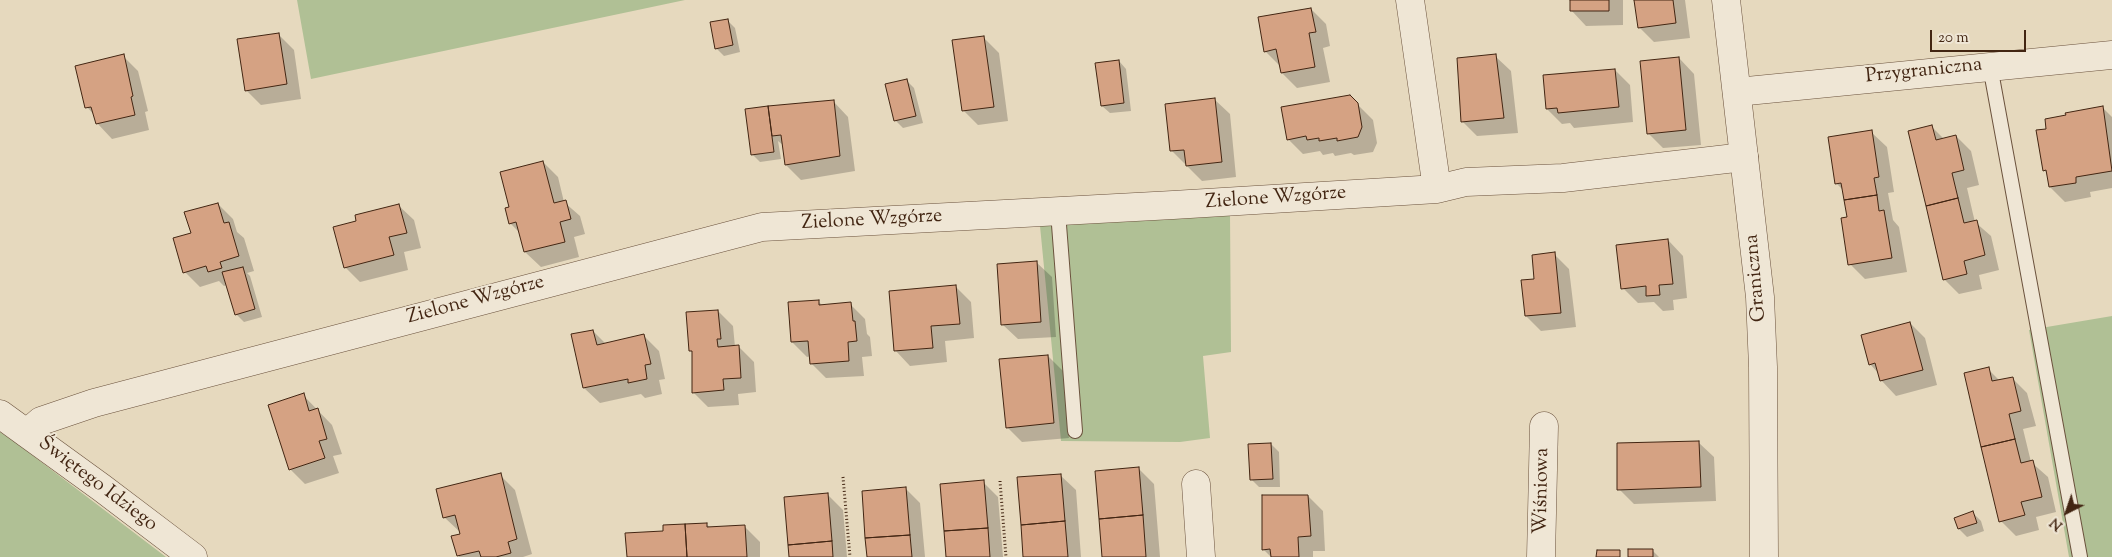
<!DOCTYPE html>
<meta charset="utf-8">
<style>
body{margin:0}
#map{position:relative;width:2112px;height:557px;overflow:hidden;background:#e6d9be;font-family:"Sorts Mill Goudy",serif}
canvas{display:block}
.north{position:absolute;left:2042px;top:487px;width:50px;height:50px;-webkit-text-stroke:4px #efe6d5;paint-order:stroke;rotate:221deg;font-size:14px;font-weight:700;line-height:20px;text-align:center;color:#422512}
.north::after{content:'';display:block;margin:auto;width:18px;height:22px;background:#422512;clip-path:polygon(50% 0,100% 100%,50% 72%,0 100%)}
.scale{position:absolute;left:1930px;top:30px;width:96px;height:22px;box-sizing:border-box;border:2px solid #422512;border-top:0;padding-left:6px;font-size:15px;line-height:18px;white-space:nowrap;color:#422512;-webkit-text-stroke:4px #efe6d5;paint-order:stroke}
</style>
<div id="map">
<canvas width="2112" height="557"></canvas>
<div class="north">N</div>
<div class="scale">20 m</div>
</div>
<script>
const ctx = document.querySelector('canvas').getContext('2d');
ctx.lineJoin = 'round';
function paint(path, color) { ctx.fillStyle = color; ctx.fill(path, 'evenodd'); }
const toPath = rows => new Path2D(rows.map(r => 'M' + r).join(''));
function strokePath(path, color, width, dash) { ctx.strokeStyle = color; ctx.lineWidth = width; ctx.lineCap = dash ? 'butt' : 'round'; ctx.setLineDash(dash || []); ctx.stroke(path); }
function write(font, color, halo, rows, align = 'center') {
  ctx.font = font + ' "Sorts Mill Goudy",serif'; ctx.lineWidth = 4; ctx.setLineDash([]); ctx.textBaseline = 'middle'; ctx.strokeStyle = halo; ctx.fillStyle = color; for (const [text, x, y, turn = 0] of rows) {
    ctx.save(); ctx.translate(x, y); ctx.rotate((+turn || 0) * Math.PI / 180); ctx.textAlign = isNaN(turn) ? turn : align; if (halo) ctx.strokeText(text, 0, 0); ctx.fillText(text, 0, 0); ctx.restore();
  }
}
const green = toPath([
 [297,0,685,0,311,79],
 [1230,213,1231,352,1203,356,1210,438,1180,442,1061,441,1040,226],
 [2112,316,2112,557,2069,557,2029,330],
 [0,432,15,442,166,557,0,557]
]);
const shadow = toPath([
 [1571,0,1623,0,1623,25,1586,26,1571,10],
 [1636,0,1685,0,1690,38,1654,42,1639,27],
 [1311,9,1326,24,1330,46,1323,48,1330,82,1297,88,1282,73,1281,67,1265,51],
 [727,20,735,28,740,52,724,56,716,48],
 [278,34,294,50,301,99,261,105,246,90],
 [984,38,999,53,1008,121,978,125,963,110],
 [123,56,138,71,148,111,145,112,149,130,112,139,97,123,95,116,87,107],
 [1495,56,1511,71,1518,133,1477,136,1462,121],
 [1679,58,1694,74,1701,145,1663,148,1648,133],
 [1119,61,1126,69,1131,111,1110,113,1102,106],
 [1615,70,1630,85,1633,122,1574,128,1570,123,1562,124,1547,109],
 [906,80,914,88,923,123,903,128,895,120],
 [1349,96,1373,120,1377,143,1373,152,1354,155,1351,153,1335,156,1333,153,1323,155,1320,151,1303,154,1288,139],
 [1214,99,1230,114,1236,177,1202,181,1172,151],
 [833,101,848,117,855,171,801,180,786,165,784,146,778,141,781,159,760,162,752,154,768,107],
 [2103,108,2112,117,2112,188,2090,192,2091,197,2065,202,2050,187,2048,174,2044,170,2047,130],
 [1932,127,1944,139,1956,136,1971,151,1979,185,1967,188,1973,214,1975,222,1991,236,1999,270,1979,275,1982,289,1959,294,1944,279],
 [1871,132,1887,147,1894,192,1888,193,1893,220,1899,227,1907,272,1865,279,1850,264,1848,218,1843,190,1837,184],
 [543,162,558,177,564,202,580,216,585,234,574,237,579,257,541,267,525,252,521,234,510,223,510,208],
 [218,204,233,219,237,232,244,238,254,271,247,273,250,276,262,317,244,322,236,314,227,285,224,286,219,281,200,287,185,272,192,234],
 [398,205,414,220,421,248,404,252,408,270,360,282,345,267,358,222],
 [1668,240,1683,256,1687,298,1673,300,1674,310,1663,311,1654,302,1638,303,1623,288],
 [1554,254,1569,269,1576,327,1541,331,1526,316,1535,280],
 [1036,262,1052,277,1056,337,1018,339,1002,324],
 [956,287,971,302,974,338,945,341,947,362,910,366,895,350],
 [818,301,823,306,850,304,865,319,867,334,870,337,872,356,862,357,864,376,826,378,811,363,811,356,807,357,792,342],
 [718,311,733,326,735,347,739,347,754,362,756,392,738,394,739,405,708,407,693,392,694,354,690,350],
 [1910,323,1925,338,1937,385,1896,396,1881,380,1879,374,1870,364],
 [593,331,606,344,644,336,659,351,665,379,659,380,662,394,645,398,641,394,600,403,584,388],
 [1048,356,1063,371,1069,438,1022,442,1007,427],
 [1988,369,2000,381,2012,378,2027,393,2036,426,2023,429,2031,462,2048,477,2056,512,2036,517,2039,530,2016,536,2001,521],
 [303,395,332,425,342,454,333,456,339,473,305,484,290,469],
 [1698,442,1714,457,1716,501,1634,504,1619,489],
 [1271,444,1279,452,1280,487,1259,487,1251,479],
 [1139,469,1154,484,1160,557,1103,557],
 [500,475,515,490,532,554,523,557,459,557,453,537,461,535,460,532,444,517],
 [1060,475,1076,490,1081,557,1025,557],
 [983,482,998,497,1003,557,947,557],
 [905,488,920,503,925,557,868,557],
 [828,495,843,510,847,557,790,557],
 [1308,496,1323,511,1325,551,1313,551,1313,557,1271,557,1263,549],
 [1973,513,1981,521,1984,531,1967,537,1959,529,1956,518],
 [706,524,711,528,744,526,760,542,760,557,628,557,665,532],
 [1652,550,1659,557,1630,557]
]);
const building = toPath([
 [1570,0,1609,0,1609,11,1570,11,1570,0],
 [1634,0,1673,0,1676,23,1638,28,1634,0],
 [1311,8,1316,32,1309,33,1315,67,1281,73,1276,49,1264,52,1258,17,1311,8],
 [728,19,733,45,715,49,710,22,728,19],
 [279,33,287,84,245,91,237,39,279,33],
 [984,36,994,107,962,111,952,40,984,36],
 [124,54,133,96,131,97,135,115,96,124,91,107,85,108,75,66,124,54],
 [1496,54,1504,118,1461,122,1457,58,1496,54],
 [1679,57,1686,130,1647,134,1640,61,1679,57],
 [1119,60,1124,103,1101,106,1095,63,1119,60],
 [1615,69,1619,107,1558,113,1557,108,1546,109,1543,75,1615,69],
 [907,79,916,116,894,121,885,84,907,79],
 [1350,95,1358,103,1362,127,1358,137,1337,141,1337,138,1319,141,1319,138,1307,140,1306,136,1287,140,1281,107,1350,95],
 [1215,98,1222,162,1186,166,1184,150,1170,151,1165,104,1215,98],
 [834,100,840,156,785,165,781,135,772,136,768,106,834,100],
 [768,106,774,152,751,155,745,109,768,106],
 [2103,106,2112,171,2076,177,2076,183,2049,187,2046,170,2043,171,2036,130,2046,129,2045,119,2066,115,2065,113,2103,106],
 [1932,125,1936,140,1956,135,1964,170,1952,173,1958,198,1926,206,1908,131,1932,125],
 [1872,130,1879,177,1874,178,1877,195,1844,200,1841,183,1835,184,1828,137,1872,130],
 [543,161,554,203,566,200,571,219,560,222,565,242,524,252,516,222,509,224,505,208,509,207,500,172,543,161],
 [1877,195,1879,211,1884,210,1892,258,1848,265,1841,218,1847,217,1844,200,1877,195],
 [1958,198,1964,223,1977,220,1985,255,1964,261,1967,274,1943,280,1926,206,1958,198],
 [218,203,224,223,229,222,239,256,220,262,222,268,208,272,206,266,183,273,173,238,191,233,184,212,218,203],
 [399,204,407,233,389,237,394,255,344,268,333,227,356,221,355,215,399,204],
 [1668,239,1673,284,1659,285,1660,295,1646,296,1646,286,1621,289,1616,245,1668,239],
 [1555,252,1561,313,1525,316,1521,280,1534,279,1532,255,1555,252],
 [1037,261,1041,322,1001,325,997,264,1037,261],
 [243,267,255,309,235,315,222,272,243,267],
 [956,285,960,324,931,326,933,348,894,351,889,291,956,285],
 [819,300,819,305,851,302,853,321,855,321,857,341,848,342,849,361,810,364,808,341,791,342,788,302,819,300],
 [718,310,721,339,717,339,718,347,739,345,741,378,723,379,724,390,692,393,692,351,689,351,686,312,718,310],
 [1910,322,1923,370,1880,381,1875,363,1869,365,1861,335,1910,322],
 [593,330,597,345,644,334,651,364,645,365,647,379,628,383,628,379,583,388,571,334,593,330],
 [1048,355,1054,423,1006,428,999,359,1048,355],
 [1989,367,1992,381,2013,377,2021,411,2009,414,2015,439,1981,447,1964,373,1989,367],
 [304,393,309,411,318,408,327,439,319,441,325,458,289,470,268,405,304,393],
 [2015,439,2021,463,2033,460,2042,497,2021,502,2025,515,1999,522,1981,447,2015,439],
 [1699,441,1701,487,1617,490,1617,443,1699,441],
 [1271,443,1273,479,1250,480,1248,444,1271,443],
 [1139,467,1143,515,1099,519,1095,471,1139,467],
 [501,473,517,539,508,542,511,553,496,557,481,557,479,551,457,556,451,536,460,534,455,515,443,518,436,489,501,473],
 [1061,474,1065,521,1021,525,1017,477,1061,474],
 [984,480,988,528,944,531,940,484,984,480],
 [906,487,910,535,865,538,862,491,906,487],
 [828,493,832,541,788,545,784,497,828,493],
 [1262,495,1308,495,1311,536,1298,537,1299,557,1271,557,1270,549,1262,550,1262,495],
 [1973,511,1977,523,1958,529,1954,518,1973,511],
 [1143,515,1146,557,1102,557,1099,519,1143,515],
 [1065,521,1068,557,1023,557,1021,525,1065,521],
 [707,523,707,527,745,525,747,557,687,557,685,524,707,523],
 [685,524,687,557,627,557,625,533,663,531,663,525,685,524],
 [988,528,990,557,946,557,944,531,988,528],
 [910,535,912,557,867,557,865,538,910,535],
 [832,541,833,557,789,557,788,545,832,541],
 [1628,549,1653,549,1653,557,1628,557,1628,549],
 [1597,550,1620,550,1620,557,1596,557,1597,550]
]);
const path = toPath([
 [843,477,850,557],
 [1000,481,1006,557]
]);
const service = toPath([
 [1990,66,2080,557],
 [1058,212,1075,431]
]);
const minor = toPath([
 [1410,0,1437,189],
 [1737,92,2112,55],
 [27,433,41,421,94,403,762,227,1173,205,1437,189,1466,182,1563,178,1744,157],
 [1196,484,1201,557],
 [1541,557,1544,426]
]);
const tertiary = toPath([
 [1726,0,1760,297,1763,367,1764,557],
 [0,414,102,488,193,557]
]);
const streetNames = [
 ["Przygraniczna",1924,72,-6],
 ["Zielone Wzgórze",1276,199,-4],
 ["Zielone Wzgórze",872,221,-3],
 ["Graniczna",1757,278,-95],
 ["Zielone Wzgórze",476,301,-15],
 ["Świętego Idziego",97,485,37],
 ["Wiśniowa",1543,491,-89]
];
paint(green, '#b0c095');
paint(shadow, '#0003');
paint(building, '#d5a283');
strokePath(building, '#422512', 1);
strokePath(service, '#6b523d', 16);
strokePath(minor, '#6b523d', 29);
strokePath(tertiary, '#6b523d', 29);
strokePath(path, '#422512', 3, [1, 2.5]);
strokePath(service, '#efe6d5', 14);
strokePath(minor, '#efe6d5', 28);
strokePath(tertiary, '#efe6d5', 28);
write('20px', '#422512', '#efe6d5', streetNames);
</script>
